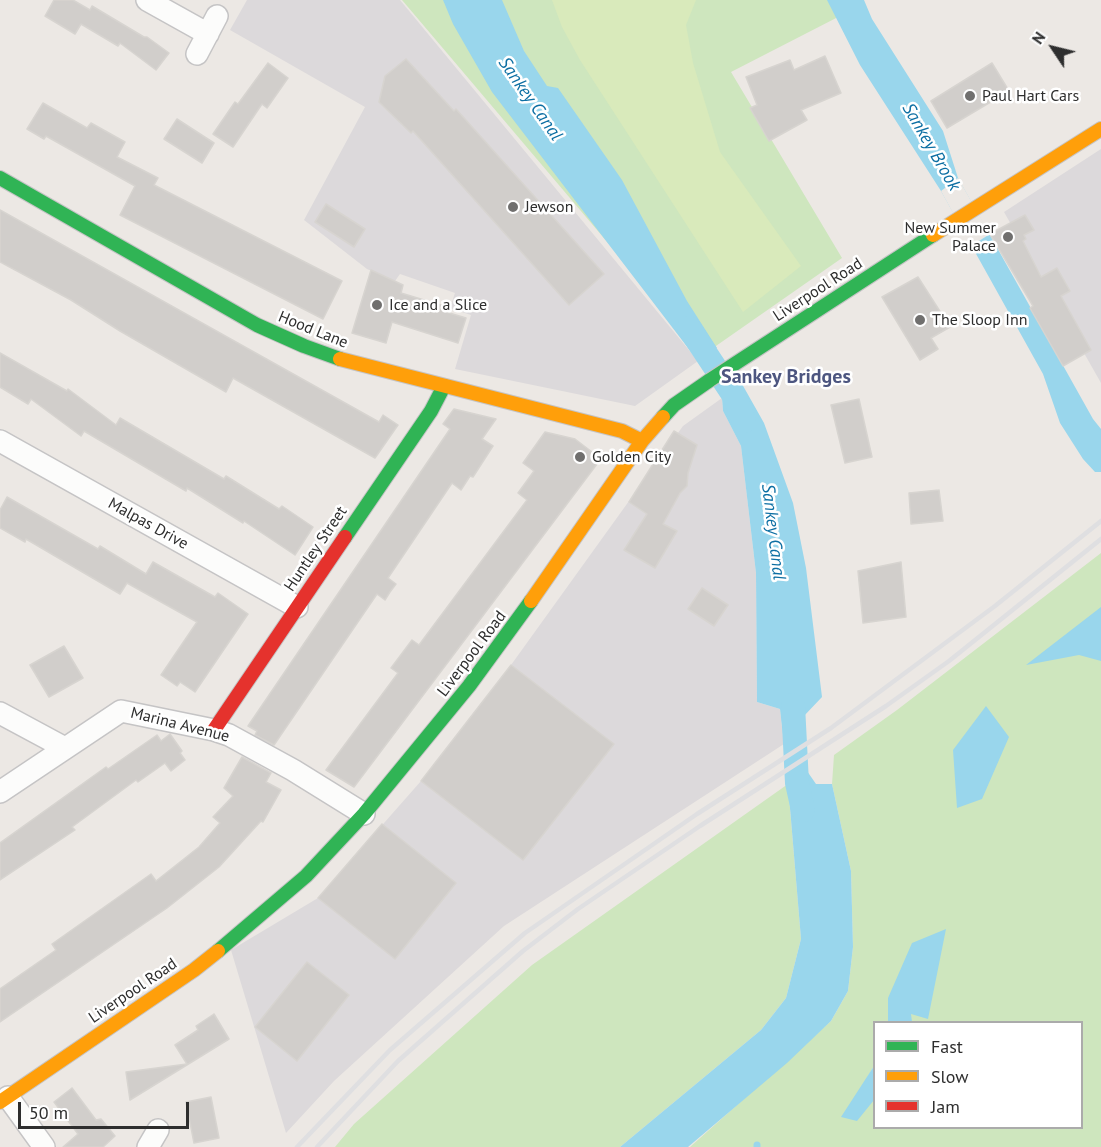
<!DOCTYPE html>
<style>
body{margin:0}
#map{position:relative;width:1101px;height:1147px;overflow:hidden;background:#ece8e4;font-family:"PT Sans",sans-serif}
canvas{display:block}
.legend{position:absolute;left:873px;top:1021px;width:210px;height:108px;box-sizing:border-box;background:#fff;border:2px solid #ababab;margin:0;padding:8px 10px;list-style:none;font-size:18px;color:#2e2e2e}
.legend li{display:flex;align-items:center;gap:12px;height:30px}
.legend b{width:30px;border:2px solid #ababab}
.north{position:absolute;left:1023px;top:18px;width:60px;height:60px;-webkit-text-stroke:4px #fff;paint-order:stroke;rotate:305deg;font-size:16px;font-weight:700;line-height:24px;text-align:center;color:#2e2e2e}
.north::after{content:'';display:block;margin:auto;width:21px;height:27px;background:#2e2e2e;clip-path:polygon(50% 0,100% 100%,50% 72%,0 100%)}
.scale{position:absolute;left:18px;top:1102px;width:171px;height:27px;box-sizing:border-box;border:3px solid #2e2e2e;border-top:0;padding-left:8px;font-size:18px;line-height:21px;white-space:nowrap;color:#2e2e2e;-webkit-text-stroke:4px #fff;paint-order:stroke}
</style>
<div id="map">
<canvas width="1101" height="1147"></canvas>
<ul class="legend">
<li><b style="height:8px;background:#30b455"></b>Fast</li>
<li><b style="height:8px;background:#ff9f0a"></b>Slow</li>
<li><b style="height:8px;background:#e5322d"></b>Jam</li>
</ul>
<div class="north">N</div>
<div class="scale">50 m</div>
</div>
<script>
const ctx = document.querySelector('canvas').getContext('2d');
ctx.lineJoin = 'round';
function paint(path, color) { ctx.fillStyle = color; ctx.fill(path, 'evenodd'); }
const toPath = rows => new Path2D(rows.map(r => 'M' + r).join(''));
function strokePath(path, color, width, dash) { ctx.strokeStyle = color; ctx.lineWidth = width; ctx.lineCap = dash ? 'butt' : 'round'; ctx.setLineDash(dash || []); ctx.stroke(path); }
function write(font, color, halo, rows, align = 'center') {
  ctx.font = font + ' "PT Sans",sans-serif'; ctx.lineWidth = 5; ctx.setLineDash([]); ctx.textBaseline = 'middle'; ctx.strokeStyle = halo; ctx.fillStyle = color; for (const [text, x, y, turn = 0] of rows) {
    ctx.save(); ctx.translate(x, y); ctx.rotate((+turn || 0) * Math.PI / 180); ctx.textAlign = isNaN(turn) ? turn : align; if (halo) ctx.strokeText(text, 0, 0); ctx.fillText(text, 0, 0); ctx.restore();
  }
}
const industrial = toPath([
 [247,0,400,0,698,361,635,406,455,369,471,315,450,308,455,293,400,274,395,281,367,269,304,220,365,107,230,30],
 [1101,149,1101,383,1004,212],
 [722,398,723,411,741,446,756,573,757,702,780,709,784,744,504,926,334,1081,286,1133,231,950,318,898,421,781,511,665,683,426]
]);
const green = toPath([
 [402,0,836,0,842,15,731,72,842,258,703,355],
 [1101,553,1101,1147,690,1147,831,1021,848,991,853,947,851,871,832,784,834,755,897,710],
 [874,1022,1082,1022,1082,1128,874,1128,874,1091,867,1078,874,1066],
 [788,784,801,939,786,998,761,1030,620,1147,335,1147,354,1124,532,965]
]);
const pitch = toPath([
 [552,0,696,0,686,25,693,63,720,152,801,266,743,312,580,60,562,27]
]);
const water = toPath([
 [443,0,502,0,524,51,547,86,558,88,622,180,687,301,717,348,698,361,492,92,453,24],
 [827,0,864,0,872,19,943,131,958,178,1093,419,1101,429,1101,472,1095,472,1083,459,1060,423,1043,374,941,191,860,65],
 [742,384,764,423,793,503,806,568,822,697,803,717,805,732,784,744,780,709,757,702,756,573,741,446,723,411,722,398],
 [1101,607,1101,661,1079,655,1026,665],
 [986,706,1009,737,982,799,957,808,953,750],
 [807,771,816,784,832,784,851,871,853,947,848,991,831,1021,787,1063,688,1147,620,1147,761,1030,786,998,801,939,788,784],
 [946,929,928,1019,911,1014,912,1022,888,1022,888,998,912,943],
 [874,1066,874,1100,857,1121,841,1117]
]);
const pier = toPath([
 [958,178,990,234,971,246,941,191]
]);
const stream = toPath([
 [757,1145,757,1147]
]);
const canal = toPath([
 [689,328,736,399,744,421],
 [793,705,797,783,803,810]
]);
const building = toPath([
 [54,0,73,0,90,10,92,6,144,37,147,37,169,53,156,70,120,43,118,46,81,24,75,34,45,16,54,0],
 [825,56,841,93,801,110,807,120,769,141,750,108,757,105,746,77,790,60,794,70,825,56],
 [406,59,454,111,456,109,604,274,569,305,413,131,411,133,379,102,385,76,406,59],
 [268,63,288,78,267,108,262,104,233,147,213,134,235,102,238,104,268,63],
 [992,63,1009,91,947,128,931,101,992,63],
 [43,103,87,128,91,123,125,142,117,157,158,178,154,185,342,281,323,319,120,215,135,186,46,136,44,139,27,129,43,103],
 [177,119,214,143,202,163,164,139,177,119],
 [326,204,365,229,354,247,315,222,326,204],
 [0,210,379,422,383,415,398,425,375,458,233,378,226,392,120,331,71,300,0,262,0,210],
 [1025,215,1034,230,1024,235,1026,239,1023,241,1041,277,1057,268,1070,291,1061,296,1091,350,1063,366,1030,308,1033,306,990,234,1025,215],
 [371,270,403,285,401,293,447,307,446,312,466,318,458,343,392,322,386,343,352,333,371,270],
 [918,277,950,327,931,338,938,349,920,360,882,297,918,277],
 [0,353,67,391,68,389,116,425,120,418,224,479,226,476,279,509,282,506,313,527,295,555,244,521,243,523,187,488,186,491,84,431,81,436,31,399,28,404,0,387,0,353],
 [859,399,872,457,845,463,831,405,859,399],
 [454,409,496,419,482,439,493,446,473,477,470,476,461,490,452,483,388,578,396,584,390,592,385,600,377,594,274,745,255,735,257,731,248,726,450,429,443,424,454,409],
 [674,431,697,445,688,473,687,486,680,493,663,524,677,531,655,568,624,550,647,514,629,502,674,431],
 [545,432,575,439,592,452,597,464,354,787,326,770,398,673,391,668,412,640,419,645,527,500,518,493,534,471,523,463,545,432],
 [939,490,943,521,911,524,909,493,939,490],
 [7,497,98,549,100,546,146,574,153,562,215,597,218,593,248,614,195,692,180,682,177,686,161,675,197,622,127,583,120,594,26,539,25,542,0,528,0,510,7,497],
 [901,562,906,617,863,623,858,571,901,562],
 [702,588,728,605,714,626,688,609,702,588],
 [64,646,83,678,49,697,30,665,64,646],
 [511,665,614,744,523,860,421,781,511,665],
 [170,734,182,751,180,753,185,760,171,771,165,763,138,782,136,780,72,827,75,830,0,880,0,843,106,767,108,769,157,735,161,741,170,734],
 [242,757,271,773,266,782,281,790,263,822,261,821,219,867,167,908,0,1022,0,989,56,950,52,944,151,874,156,881,199,847,220,823,213,817,233,796,224,788,242,757],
 [382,824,456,883,395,959,318,898,382,824],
 [307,962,349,995,297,1061,255,1027,307,962],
 [214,1014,229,1039,130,1100,126,1072,187,1064,175,1045,198,1030,196,1026,214,1014],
 [72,1088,96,1120,101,1119,115,1136,103,1147,63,1147,78,1134,54,1102,72,1088],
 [211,1097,219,1138,194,1143,186,1102,211,1097]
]);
const street = toPath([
 [147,0,208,34],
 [197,54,217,16],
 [0,441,297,607],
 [0,713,65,748],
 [0,792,121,711,214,730,229,735,293,770,364,814],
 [8,1097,44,1147],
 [148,1147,158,1130]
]);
const fast = toPath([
 [0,178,257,325,304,346,340,359],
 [663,417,674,405,710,380,933,235],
 [345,537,431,411,444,386],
 [218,951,306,876,364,814,469,686,531,601]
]);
const slow = toPath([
 [933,235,1101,129],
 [340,359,622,431,642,441],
 [531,601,642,441,663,417],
 [0,1102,194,970,218,951]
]);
const jam = toPath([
 [214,730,345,537]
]);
const rail = toPath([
 [297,1147,390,1050,525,933,697,814,831,728,995,606,1101,521],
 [317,1147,398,1061,523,951,578,909,700,826,886,706,949,661,1101,539]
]);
const markers = [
 [970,96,6,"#706f6e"],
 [513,207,6,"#706f6e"],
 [1008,237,6,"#706f6e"],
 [377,305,6,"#706f6e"],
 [920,320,6,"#706f6e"],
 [580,457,6,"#706f6e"]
];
const poiNames = [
 ["Paul Hart Cars",982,96],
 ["Jewson",525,207],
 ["New Summer",996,228,"right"],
 ["Palace",996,246,"right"],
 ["Ice and a Slice",389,305],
 ["The Sloop Inn",932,320],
 ["Golden City",592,457]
];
const streetNames = [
 ["Liverpool Road",818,290,-33],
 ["Hood Lane",313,330,22],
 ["Malpas Drive",148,524,29],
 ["Huntley Street",316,549,-56],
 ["Liverpool Road",472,654,-53],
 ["Marina Avenue",180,725,14],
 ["Liverpool Road",133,991,-34]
];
const waterNames = [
 ["Sankey Canal",530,99,55],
 ["Sankey Brook",931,147,60],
 ["Sankey Canal",773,532,83]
];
const quarterNames = [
 ["Sankey Bridges",786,377]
];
paint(industrial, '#dcd9db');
paint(green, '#cee6be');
paint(pitch, '#d9eabb');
paint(water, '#99d6ec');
paint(pier, '#ece8e4');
strokePath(stream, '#99d6ec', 7);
strokePath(canal, '#99d6ec', 24);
paint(building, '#d1cecb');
strokePath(building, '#d7d4d0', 1.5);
strokePath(street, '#c5c4c5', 24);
strokePath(fast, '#c5c4c5', 16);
strokePath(slow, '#c5c4c5', 16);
strokePath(jam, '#c5c4c5', 16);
strokePath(street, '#fcfcfb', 21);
strokePath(fast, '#30b455', 14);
strokePath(slow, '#ff9f0a', 14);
strokePath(jam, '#e5322d', 14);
strokePath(rail, '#dfdfe1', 4.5);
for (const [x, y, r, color] of markers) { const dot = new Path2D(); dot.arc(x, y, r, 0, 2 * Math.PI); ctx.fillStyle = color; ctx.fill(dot); strokePath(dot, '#fff', 2); }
write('16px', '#2e2e2e', '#fff', poiNames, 'left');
write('16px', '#2e2e2e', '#fff', streetNames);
write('italic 18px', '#0d6fa3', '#fff', waterNames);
write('bold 20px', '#4d5680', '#fff', quarterNames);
</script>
